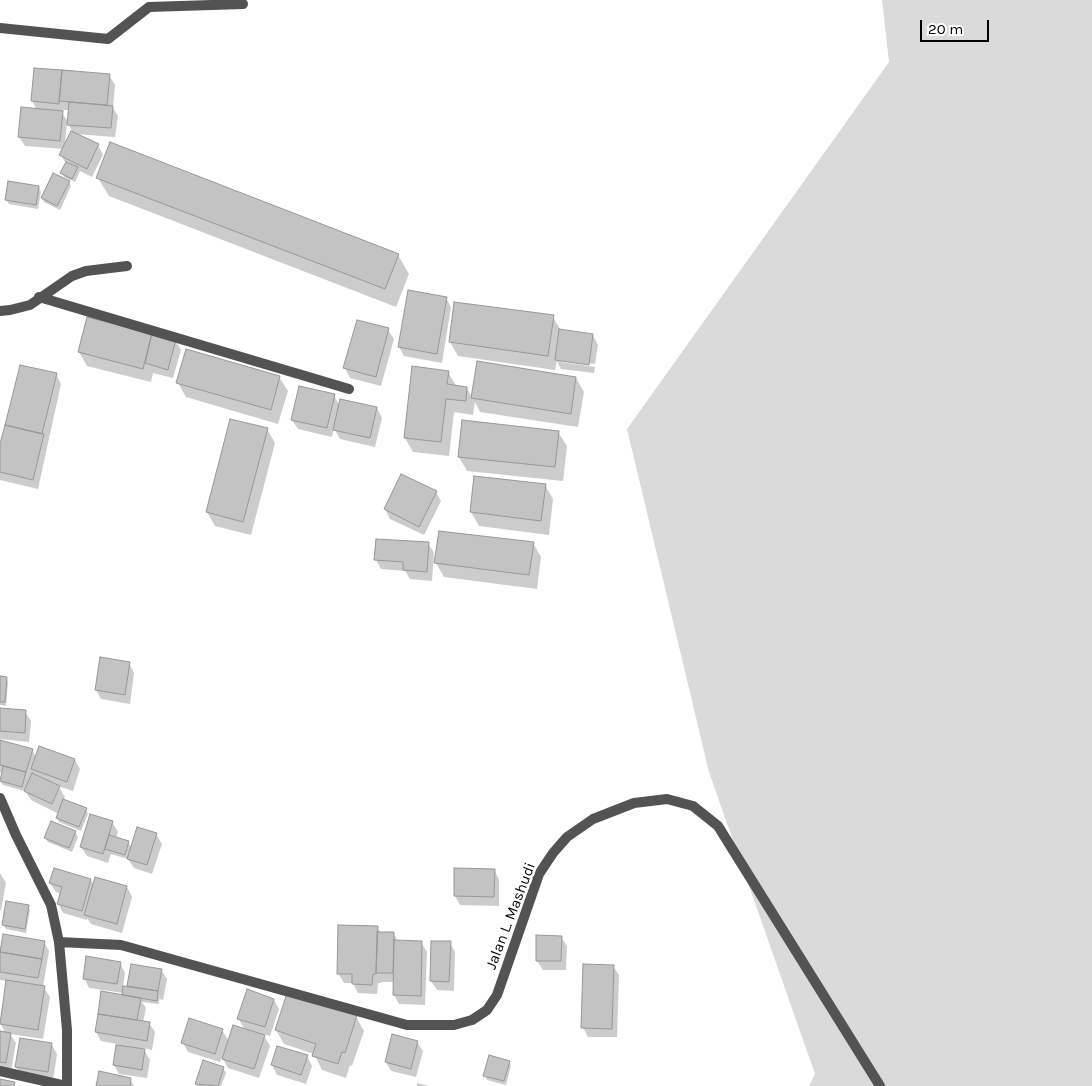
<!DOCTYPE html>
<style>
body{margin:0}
#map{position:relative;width:1092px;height:1086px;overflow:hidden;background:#fff;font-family:Karla,sans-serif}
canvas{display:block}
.scale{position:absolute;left:920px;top:20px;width:69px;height:22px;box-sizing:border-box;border:2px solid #000;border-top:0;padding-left:6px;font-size:15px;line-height:18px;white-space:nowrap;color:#000;-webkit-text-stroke:4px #fff;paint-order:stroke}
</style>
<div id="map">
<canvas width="1092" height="1086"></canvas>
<div class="scale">20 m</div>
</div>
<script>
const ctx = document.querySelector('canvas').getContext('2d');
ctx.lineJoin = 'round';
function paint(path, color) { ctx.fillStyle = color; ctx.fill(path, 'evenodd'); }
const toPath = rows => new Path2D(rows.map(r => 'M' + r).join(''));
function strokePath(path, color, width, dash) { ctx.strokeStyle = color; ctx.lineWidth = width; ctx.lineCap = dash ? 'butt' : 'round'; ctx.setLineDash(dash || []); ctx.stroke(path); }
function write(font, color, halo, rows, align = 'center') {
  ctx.font = font + ' Karla,sans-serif'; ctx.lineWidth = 5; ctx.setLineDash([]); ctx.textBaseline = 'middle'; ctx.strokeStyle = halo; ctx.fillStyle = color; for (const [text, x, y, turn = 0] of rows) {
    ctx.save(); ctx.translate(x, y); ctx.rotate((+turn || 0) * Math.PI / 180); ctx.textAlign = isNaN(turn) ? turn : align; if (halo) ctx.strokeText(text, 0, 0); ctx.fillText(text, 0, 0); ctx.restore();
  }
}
const green = toPath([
 [882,0,1092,0,1092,1086,809,1086,815,1074,709,772,627,429,889,62]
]);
const shadow = toPath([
 [109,75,115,85,113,108,118,116,115,137,75,134,98,145,103,155,92,177,80,171,75,182,64,177,62,173,66,164,61,155,64,149,25,146,19,137,37,110,32,101],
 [64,110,70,110,69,123,62,113],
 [67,122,72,131,66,145,65,145],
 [98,178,398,255,409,274,396,307,109,196],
 [69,182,71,186,60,210,44,202,42,198],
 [39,187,41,192,38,209,9,204,6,199],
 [446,298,451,307,442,363,404,356,399,347],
 [553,317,561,331,593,335,598,345,595,364,561,359,561,362,595,367,594,373,561,369,557,361,555,370,458,356,450,342],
 [88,318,175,340,181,350,173,378,153,373,151,382,87,366,79,352],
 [388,330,394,339,381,386,350,378,345,368],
 [448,372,457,387,467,388,472,398,576,378,584,392,578,427,480,412,475,402,473,415,454,412,449,456,413,452,405,438],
 [56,374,61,384,38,489,0,480,0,449],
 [279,377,288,391,278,424,186,397,178,383],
 [334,396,340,406,377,408,382,418,375,447,340,439,334,428,332,437,298,429,292,420],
 [267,429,275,443,251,535,215,526,207,512],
 [558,432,567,446,563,481,467,471,459,457],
 [475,477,545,485,553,499,549,535,479,526,471,512],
 [436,492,441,501,424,535,390,519,385,509],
 [440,532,533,543,541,557,537,589,444,577,436,563],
 [428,543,434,553,432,581,410,579,405,571,381,569,376,560],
 [129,663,134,673,130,704,101,699,96,690],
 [0,678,6,678,8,682,6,706,0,705],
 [0,709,25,712,31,721,29,742,0,739],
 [0,741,32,750,36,757,75,760,80,769,73,791,58,786,65,797,63,801,86,809,88,814,81,831,59,822,57,818,59,814,31,800,25,791,3,785,0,781,2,773,0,772],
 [112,822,118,832,116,838,128,842,132,848,156,834,162,844,152,874,134,868,128,859,111,854,108,863,87,856,81,847],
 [75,832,78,837,72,852,48,842,45,838],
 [494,870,499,879,499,906,460,905,455,896],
 [0,873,6,883,1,910,0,910],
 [96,879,127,887,132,897,122,933,91,924,87,918,87,920,63,913,58,903,61,894,56,892,50,883,91,880,94,886],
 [28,906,30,910,26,933,6,929,3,925],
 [377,927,381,933,394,934,398,942,421,942,427,952,425,1005,399,1004,394,995,394,982,381,982,381,983,378,983,377,994,358,993,353,983,344,983,338,973],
 [561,937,567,946,566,970,543,970,537,961],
 [44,942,49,951,43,987,50,997,43,1039,10,1034,16,1043,11,1071,0,1070,0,1032,5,1033,0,1022,7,981,0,980,0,953],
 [432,942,450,943,455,952,454,991,437,990,431,981],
 [120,963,125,973,123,987,129,988,128,986,161,970,167,979,163,1000,159,999,159,1004,142,1002,146,1008,143,1022,149,1023,155,1032,152,1050,143,1048,150,1060,147,1078,119,1074,114,1065,117,1044,101,1041,96,1032,102,993,123,996,123,993,89,988,84,978],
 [613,966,619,975,617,1037,588,1037,583,1027],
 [274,1000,279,1009,270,1036,263,1034,270,1046,259,1078,228,1068,222,1057,220,1062,188,1052,183,1043,222,1030,229,1041,245,1030,238,1018],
 [356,1017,364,1031,352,1066,350,1065,346,1078,322,1070,314,1054,284,1044,276,1030],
 [417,1042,423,1051,416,1077,391,1071,386,1062],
 [52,1045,57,1054,53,1081,22,1076,16,1067],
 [307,1056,312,1066,306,1084,277,1075,272,1065],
 [204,1062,223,1068,226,1073,221,1086,197,1086,196,1084],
 [509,1062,511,1066,506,1085,487,1080,485,1076],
 [130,1079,134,1086,97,1086],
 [417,1083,429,1086,417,1086]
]);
const building = toPath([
 [34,68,62,70,59,104,31,101,34,68],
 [62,70,110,74,107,105,59,101,62,70],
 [69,102,113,106,111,128,67,125,69,102],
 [21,107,63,111,60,141,18,137,21,107],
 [71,131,99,144,87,169,59,155,71,131],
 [110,142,399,254,385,289,96,178,110,142],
 [66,162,78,167,72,179,60,173,66,162],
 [53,173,70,181,57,206,41,198,53,173],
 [8,181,39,186,36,205,5,200,8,181],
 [408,290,447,297,437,354,398,347,408,290],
 [454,302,554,315,548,356,449,342,454,302],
 [87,317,152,333,143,369,78,352,87,317],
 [357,320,389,328,376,377,343,368,357,320],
 [559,329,593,334,589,365,555,360,559,329],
 [152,333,176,339,168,370,145,363,152,333],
 [186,349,280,376,271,410,176,383,186,349],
 [477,361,576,377,571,414,471,398,477,361],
 [20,365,57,373,42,434,5,425,20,365],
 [412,366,449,371,447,384,467,387,466,401,446,399,441,442,404,438,412,366],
 [299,386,335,394,327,428,291,420,299,386],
 [340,399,377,407,370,438,333,430,340,399],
 [230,419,268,428,243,522,206,512,230,419],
 [462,420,559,431,555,467,458,457,462,420],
 [5,425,44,434,33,480,0,472,0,444,5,425],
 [401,474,437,491,419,527,384,509,401,474],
 [474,476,546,484,541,521,470,512,474,476],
 [439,531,534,542,529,575,434,563,439,531],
 [376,539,429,542,427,572,403,570,403,562,374,560,376,539],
 [100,657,130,662,125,695,95,690,100,657],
 [0,676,7,677,5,702,0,702,0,676],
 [0,708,26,710,25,733,0,731,0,708],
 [0,740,33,749,26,772,0,765,0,740],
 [39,746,75,759,67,782,31,769,39,746],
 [3,766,26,772,22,787,0,781,3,766],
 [32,773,60,786,52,804,24,791,32,773],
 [63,799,87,808,79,827,56,818,63,799],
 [90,814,113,821,103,854,80,847,90,814],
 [51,821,76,831,69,848,44,838,51,821],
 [137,827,157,833,147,865,127,859,137,827],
 [109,835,129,841,125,855,105,849,109,835],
 [54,868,91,879,82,911,57,904,62,887,49,883,54,868],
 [454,868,495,869,494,897,454,896,454,868],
 [95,877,127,886,117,924,84,915,95,877],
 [6,901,29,905,25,929,2,925,6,901],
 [338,925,378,926,376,974,373,974,372,985,352,984,352,974,337,974,338,925],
 [377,932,394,932,393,973,376,973,377,932],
 [3,934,45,941,42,959,0,952,3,934],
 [536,935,562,936,561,961,536,961,536,935],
 [394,940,422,941,421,996,393,995,394,940],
 [431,941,451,941,449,982,430,981,431,941],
 [0,952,42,959,38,978,0,972,0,952],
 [86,956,121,962,117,984,83,979,86,956],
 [131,964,162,969,158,991,127,986,131,964],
 [583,964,614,965,612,1029,581,1028,583,964],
 [6,980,45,986,38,1030,0,1024,6,980],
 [123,986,158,991,157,1001,122,995,123,986],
 [247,989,274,999,265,1027,237,1019,247,989],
 [101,991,141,998,137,1020,98,1014,101,991],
 [287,993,357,1015,345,1053,342,1052,338,1064,312,1056,316,1044,275,1030,287,993],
 [98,1014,150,1022,147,1041,95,1032,98,1014],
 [189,1018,223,1029,215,1054,181,1043,189,1018],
 [233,1025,265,1035,254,1069,222,1059,233,1025],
 [0,1031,11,1033,6,1063,0,1062,0,1031],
 [392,1034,418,1041,411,1069,385,1062,392,1034],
 [20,1038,52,1043,48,1072,15,1067,20,1038],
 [116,1045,145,1049,142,1070,113,1065,116,1045],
 [277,1046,308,1055,301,1075,271,1065,277,1046],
 [489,1055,510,1061,504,1081,483,1076,489,1055],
 [203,1060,224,1067,218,1086,195,1084,203,1060],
 [99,1071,131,1078,130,1086,96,1086,99,1071],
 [0,1079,15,1082,14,1086,0,1086,0,1079]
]);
const service = toPath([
 [39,297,349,389],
 [0,311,10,310,30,305,72,276,86,271,127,266]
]);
const minor = toPath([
 [0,28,108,39,149,7,243,4],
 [0,798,16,835,51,905,59,942,67,1030,67,1086],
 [59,942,121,945,407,1025,454,1025,472,1020,487,1010,497,995,539,874,553,853,567,837,593,819,634,803,667,799,693,806,718,826,880,1086],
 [0,1071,66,1086]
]);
const streetNames = [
 ["Jalan L. Mashudi",511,916,-69]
];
paint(green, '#dadada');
paint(shadow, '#0003');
paint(building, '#c3c3c3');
strokePath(building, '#979797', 1);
strokePath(service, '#535353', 10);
strokePath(minor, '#535353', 10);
write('15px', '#000', '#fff', streetNames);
</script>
